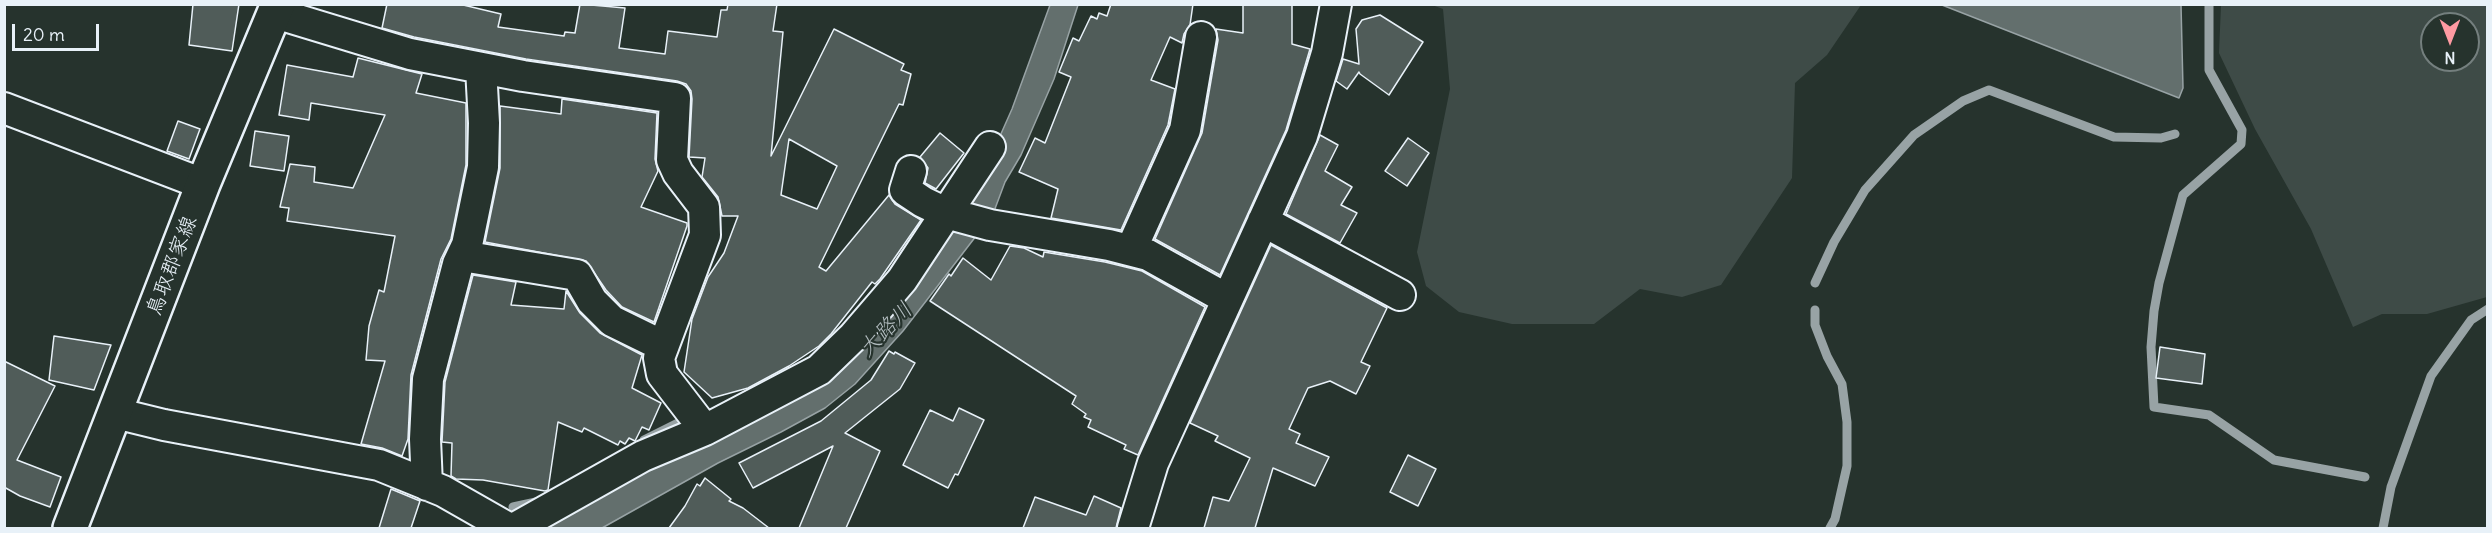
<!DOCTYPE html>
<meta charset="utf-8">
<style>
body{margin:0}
#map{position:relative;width:2492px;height:533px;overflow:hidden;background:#26332d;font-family:Delius,sans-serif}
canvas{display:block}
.frame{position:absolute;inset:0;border:6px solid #e8f1f8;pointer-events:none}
.north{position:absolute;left:2420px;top:12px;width:60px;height:60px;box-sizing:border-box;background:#26332d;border:2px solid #747f7e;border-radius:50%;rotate:180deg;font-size:16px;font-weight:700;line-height:24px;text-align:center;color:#e8f1f8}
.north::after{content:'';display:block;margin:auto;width:21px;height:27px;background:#ff9aa2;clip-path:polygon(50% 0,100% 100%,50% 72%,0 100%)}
.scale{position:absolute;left:12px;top:24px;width:87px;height:27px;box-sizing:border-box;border:3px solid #e8f1f8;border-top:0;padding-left:8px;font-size:18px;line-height:21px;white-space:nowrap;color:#e8f1f8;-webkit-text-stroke:4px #26332d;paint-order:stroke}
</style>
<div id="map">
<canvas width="2492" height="533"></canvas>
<div class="frame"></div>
<div class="north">N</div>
<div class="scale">20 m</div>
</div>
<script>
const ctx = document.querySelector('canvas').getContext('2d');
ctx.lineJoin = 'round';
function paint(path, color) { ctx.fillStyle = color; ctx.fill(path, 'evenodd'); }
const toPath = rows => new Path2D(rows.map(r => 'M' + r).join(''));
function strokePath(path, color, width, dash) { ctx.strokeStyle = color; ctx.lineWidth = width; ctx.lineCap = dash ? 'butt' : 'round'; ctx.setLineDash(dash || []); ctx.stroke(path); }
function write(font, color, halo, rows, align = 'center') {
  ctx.font = font + ' Delius,"Klee One",sans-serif'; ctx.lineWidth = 4.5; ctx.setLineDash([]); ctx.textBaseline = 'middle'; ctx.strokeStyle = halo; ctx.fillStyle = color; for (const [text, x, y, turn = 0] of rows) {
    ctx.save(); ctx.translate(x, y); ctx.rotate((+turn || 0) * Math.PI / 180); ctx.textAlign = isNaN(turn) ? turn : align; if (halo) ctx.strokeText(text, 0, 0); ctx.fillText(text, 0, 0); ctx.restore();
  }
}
const green = toPath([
 [1432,5,1861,5,1827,55,1795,83,1792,178,1721,285,1682,297,1640,289,1594,324,1512,324,1459,312,1426,286,1417,252,1450,89,1443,9],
 [2221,5,2487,5,2487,297,2427,314,2382,314,2353,327,2311,229,2255,129,2219,53],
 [2432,24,2468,24,2468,60,2432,60]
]);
const water = toPath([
 [1050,5,1078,5,1054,79,1021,155,1005,182,993,214,903,331,855,384,825,408,781,432,718,463,602,528,541,528,625,479,816,386,992,154,1012,109,1050,5],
 [1942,5,2181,5,2183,88,2179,98,1942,5]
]);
const stream = toPath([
 [2209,4,2209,70,2242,130,2241,144,2183,195,2159,283,2154,311,2151,347,2154,407,2209,415,2274,460,2365,477],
 [1815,283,1834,242,1865,190,1914,135,1963,101,1989,90,2114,137,2161,138,2175,134],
 [1815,310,1815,325,1827,356,1842,384,1847,422,1847,466,1835,519,1830,528],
 [644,440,680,422],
 [513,507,536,502],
 [2383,528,2391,487,2431,376,2471,320,2488,309]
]);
const building = toPath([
 [193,4,239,4,232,51,189,45,193,4],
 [387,4,459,4,501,14,498,27,564,36,565,32,575,33,580,4,625,8,619,48,665,54,668,31,717,37,721,10,727,10,728,4,777,4,773,31,783,32,771,156,834,29,904,64,901,70,911,74,903,105,899,104,819,267,826,271,889,195,895,204,921,220,880,279,875,284,872,282,831,334,819,346,789,366,748,388,712,398,684,372,692,319,708,277,724,253,738,216,722,216,718,197,702,177,705,158,689,157,692,99,691,91,686,84,677,81,526,59,414,37,382,28,387,4],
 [789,139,837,166,817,209,781,195,789,139],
 [1111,4,1193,4,1190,25,1184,34,1182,43,1170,37,1151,80,1175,89,1168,125,1121,230,1051,218,1058,189,1019,172,1035,138,1045,143,1071,77,1059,72,1073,38,1079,41,1091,16,1097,19,1099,13,1107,16,1111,4],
 [1243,4,1292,4,1292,44,1310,49,1286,130,1220,275,1155,239,1202,133,1218,40,1216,29,1243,33,1243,4],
 [1380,15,1423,42,1389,95,1360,74,1359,72,1347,89,1336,81,1343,59,1359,64,1356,29,1362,20,1380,15],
 [358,58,422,74,416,93,466,103,466,165,451,239,441,259,411,375,408,439,402,456,382,448,361,444,385,361,366,360,369,326,379,290,384,292,395,236,287,221,289,208,280,207,290,164,315,167,314,182,353,188,385,115,311,103,309,120,279,115,287,65,353,77,358,58],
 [562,99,657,113,655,159,658,171,641,207,687,223,687,226,654,322,622,307,606,290,586,261,485,242,500,168,500,106,561,114,562,99],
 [178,121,200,129,189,159,167,151,178,121],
 [255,131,289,136,284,171,250,166,255,131],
 [940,133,964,153,936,189,925,183,928,168,920,157,940,133],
 [1320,135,1338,145,1325,171,1352,187,1341,205,1357,213,1340,243,1286,214,1320,135],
 [1408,138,1429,153,1407,186,1385,171,1408,138],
 [1271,245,1387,308,1361,362,1370,366,1356,394,1330,381,1308,388,1289,429,1300,434,1296,443,1329,457,1315,486,1273,468,1255,528,1204,528,1213,497,1229,501,1250,458,1215,441,1218,436,1190,423,1271,245],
 [1010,246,1024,248,1043,257,1044,252,1105,262,1142,271,1205,307,1138,455,1124,449,1126,445,1088,427,1091,420,1084,417,1086,414,1072,404,1076,396,930,301,949,274,951,276,963,258,991,280,1010,246],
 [473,275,516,282,511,305,564,309,566,291,580,313,600,333,642,355,632,388,661,403,649,430,642,427,635,441,629,438,625,444,620,441,618,445,584,428,582,432,558,422,548,490,545,491,483,480,456,479,451,476,452,443,442,442,445,382,473,275],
 [54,336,111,345,94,390,49,380,54,336],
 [2160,347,2205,354,2202,384,2156,378,2160,347],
 [889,351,894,354,895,352,915,363,900,389,845,433,880,451,846,528,799,528,833,446,753,488,739,463,821,421,871,380,889,351],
 [4,361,55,386,17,460,61,477,50,507,20,496,4,487,4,361],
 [959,408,984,420,958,475,955,474,948,488,903,465,930,410,953,421,959,408],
 [1408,455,1436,469,1418,506,1390,492,1408,455],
 [705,478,731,499,729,501,743,508,769,528,669,528,685,506,697,484,700,486,705,478],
 [391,489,420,501,411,528,379,528,391,489],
 [1094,496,1121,508,1116,528,1023,528,1035,497,1086,515,1094,496]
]);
const street = toPath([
 [275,13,410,54,523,76,675,98,672,160,678,173,704,207,705,235,659,358,662,374,705,430],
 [4,108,203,184],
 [911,171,905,190,923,202,946,213,990,225,1109,245,1148,255,1227,299],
 [1263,221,1400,295],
 [1131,250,1185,130,1201,37],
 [462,256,577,275,592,301,612,321,663,346],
 [115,413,164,425,379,465,443,491,508,528],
 [427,485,425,439,428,379,458,264,467,245,483,167,484,123,481,68],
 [515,528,643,456,705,430,819,370,853,337,902,280,990,147],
 [1133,528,1153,463,1302,136,1327,53,1336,4]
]);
const secondary = toPath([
 [70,528,203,184,278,4]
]);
const streetNames = [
 ["鳥取郡家線",172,266,-69]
];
const waterNames = [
 ["大路川",886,330,-46]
];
paint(green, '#3e4b47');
paint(water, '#636f6d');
strokePath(water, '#98a3a5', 1.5);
strokePath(stream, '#98a3a5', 9);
paint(building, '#505c59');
strokePath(building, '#e8f1f8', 1.5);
strokePath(street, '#e8f1f8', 34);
strokePath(secondary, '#e8f1f8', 38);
strokePath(street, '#26332d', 30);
strokePath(secondary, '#26332d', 33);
write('21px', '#e8f1f8', '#26332d', streetNames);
write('italic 22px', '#b3bdc0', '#26332d', waterNames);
</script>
